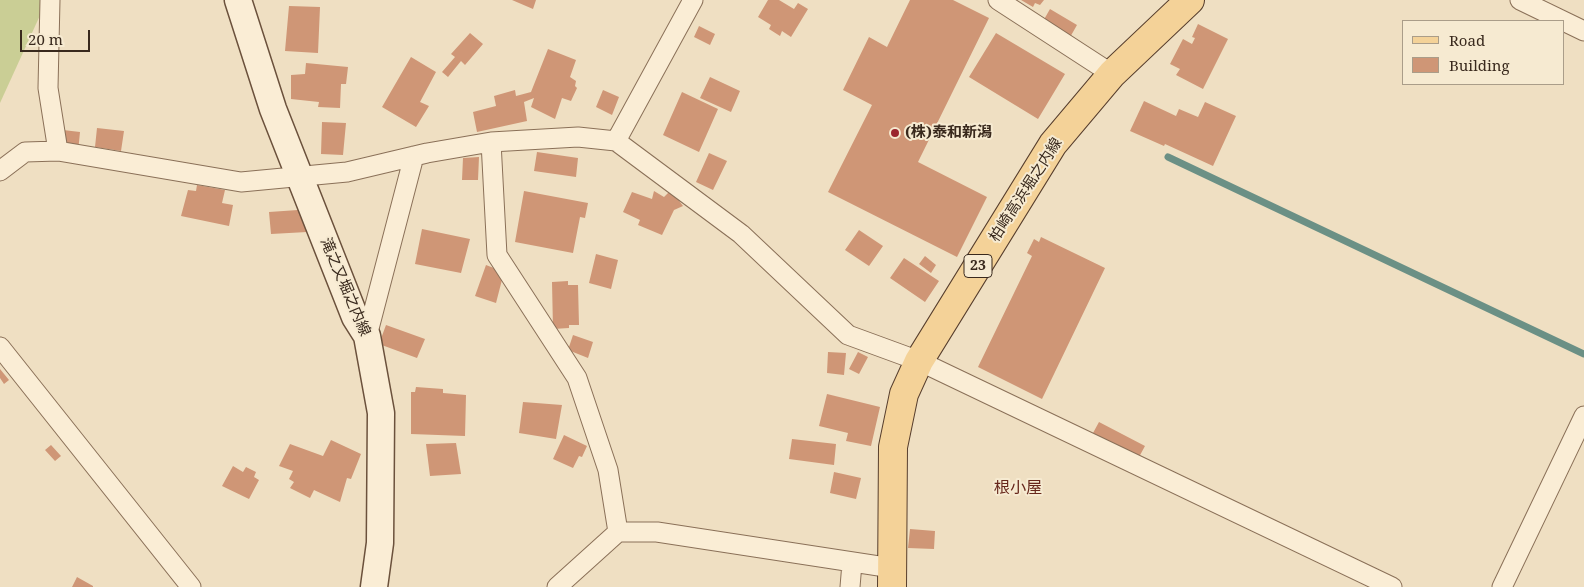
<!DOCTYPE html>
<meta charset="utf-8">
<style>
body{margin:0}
#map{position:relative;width:1584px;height:587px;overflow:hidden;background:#efdfc2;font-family:"Noto Serif",serif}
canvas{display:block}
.legend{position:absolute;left:1402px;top:20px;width:162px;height:65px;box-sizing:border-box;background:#f6ead1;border:1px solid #aa9d89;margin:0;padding:6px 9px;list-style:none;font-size:15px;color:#39291d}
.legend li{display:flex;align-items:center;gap:10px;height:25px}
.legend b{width:25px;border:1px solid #aa9d89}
.scale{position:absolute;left:20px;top:30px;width:70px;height:22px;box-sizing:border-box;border:2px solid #39291d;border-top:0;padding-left:6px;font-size:15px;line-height:18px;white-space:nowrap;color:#39291d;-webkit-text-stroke:4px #f6ead1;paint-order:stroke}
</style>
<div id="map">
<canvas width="1584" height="587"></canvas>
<ul class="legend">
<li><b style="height:6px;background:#f4d298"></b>Road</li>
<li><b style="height:14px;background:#cf9676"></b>Building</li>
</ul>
<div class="scale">20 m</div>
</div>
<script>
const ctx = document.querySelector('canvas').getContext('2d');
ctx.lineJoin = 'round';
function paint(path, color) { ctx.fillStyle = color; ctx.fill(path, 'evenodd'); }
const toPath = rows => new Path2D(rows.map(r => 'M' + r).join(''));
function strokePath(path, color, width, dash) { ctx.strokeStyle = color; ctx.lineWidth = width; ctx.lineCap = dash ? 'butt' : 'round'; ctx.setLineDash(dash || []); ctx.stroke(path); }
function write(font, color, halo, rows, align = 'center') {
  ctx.font = font + ' "Noto Serif","Noto Sans JP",serif'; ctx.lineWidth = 4; ctx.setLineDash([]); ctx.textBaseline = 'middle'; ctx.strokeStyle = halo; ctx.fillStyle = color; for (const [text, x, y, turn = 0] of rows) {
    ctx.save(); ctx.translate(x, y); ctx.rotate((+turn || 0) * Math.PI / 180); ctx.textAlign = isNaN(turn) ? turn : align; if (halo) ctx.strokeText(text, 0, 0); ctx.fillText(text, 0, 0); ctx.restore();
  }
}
const green = toPath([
 [0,0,47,0,0,103]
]);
const stream = toPath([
 [1168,157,1584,354]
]);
const building = toPath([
 [512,0,536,0,533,9],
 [768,0,779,0,794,9,798,3,808,9,791,37,782,31,780,36,769,29,771,25,758,17],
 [910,0,953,0,989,18,918,162,987,197,957,257,828,192,872,105,843,90,869,37,887,47],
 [1021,0,1044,0,1040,5,1035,3,1033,7],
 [289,6,320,7,318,53,285,51],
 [1050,9,1077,25,1069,39,1042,23],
 [1198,24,1228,39,1203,89,1176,75,1180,69,1170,64,1183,39,1192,44,1195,38,1192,37],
 [699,26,715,34,710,45,694,37],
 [470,33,483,44,465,65,461,61,448,77,442,72,455,57,451,54],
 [996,33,1065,74,1038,119,969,77],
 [548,49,576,60,570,77,576,81,575,86,577,88,571,101,562,98,555,119,531,107,534,98,524,102,527,121,477,132,473,112,496,106,494,96,515,90,516,96,531,92],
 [411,57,436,72,420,102,429,106,416,127,382,107],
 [306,63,348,67,346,84,341,84,340,108,318,107,319,102,291,99,291,75,305,74],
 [710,77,740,91,731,112,700,98],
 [603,90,619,97,612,115,596,107],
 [682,92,718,109,699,152,663,135],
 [1144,101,1176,116,1179,109,1198,117,1205,102,1236,116,1213,166,1165,144,1164,146,1130,131],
 [322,122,346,123,343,155,321,154],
 [97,128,124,131,121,151,95,147],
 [63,130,80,132,78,152,61,149],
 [537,152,578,158,576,177,534,171],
 [709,153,727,161,713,190,696,182],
 [479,157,478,180,462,180,463,158],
 [197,185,225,190,222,203,233,205,229,226,181,216,188,190,196,191],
 [671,190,683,206,674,210,662,235,638,225,640,220,623,212,632,192,652,199,654,191,664,197],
 [524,191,588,203,585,218,580,217,573,253,515,242],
 [298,210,307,232,271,234,269,212],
 [422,229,470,239,461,273,415,264],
 [859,230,883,246,869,266,845,250],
 [1041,237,1105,268,1042,399,978,367,1032,256,1027,253,1034,239,1039,242],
 [596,254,618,260,611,289,589,283],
 [925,256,936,265,931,273,919,264],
 [904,258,939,281,925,302,890,278],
 [486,265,504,272,496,303,475,296],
 [568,281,568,285,578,285,579,325,569,325,569,328,553,329,552,282],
 [386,325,425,339,417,358,379,344],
 [573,335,593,342,588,358,568,350],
 [828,352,846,353,844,375,827,373],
 [858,352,868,357,859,374,849,369],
 [0,369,9,380,4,384,0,378],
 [416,387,443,389,443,393,466,395,465,436,411,434,411,392,415,392],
 [827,394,880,407,871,446,846,441,848,433,819,426],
 [523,402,562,405,556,439,519,433],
 [1099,422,1145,446,1139,457,1093,433],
 [564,435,587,446,582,457,579,456,573,468,553,459],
 [792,439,836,444,834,465,789,459],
 [331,440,361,454,351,479,347,478,340,502,314,490,310,498,290,488,294,482,289,479,293,471,279,466,290,444,323,456],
 [456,443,461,474,430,476,426,444],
 [51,445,61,456,55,461,45,450],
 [233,466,243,472,246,467,256,472,254,477,259,480,249,499,222,486],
 [834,472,861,478,856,499,830,493],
 [910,529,935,531,934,549,908,548],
 [77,577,93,586,93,587,72,587]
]);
const minor = toPath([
 [50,0,48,88,58,151],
 [998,0,1112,74],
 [1520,0,1584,31],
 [616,141,693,0],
 [491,142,497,255,577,378,608,470,618,532],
 [0,171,25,152,58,151,241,182,347,172,427,153,491,142,578,137,616,141,741,234,848,335,919,361,1392,587],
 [367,336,414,156],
 [0,347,191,587],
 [557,587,618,532,657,532,892,568],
 [850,587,852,563],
 [1502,587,1584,416]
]);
const secondary = toPath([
 [238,0,273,109,355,317,367,336,381,413,380,543,374,587]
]);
const primary = toPath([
 [892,587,893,447,904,394,919,361,1053,144,1112,74,1190,0]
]);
const markers = [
 [895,133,5,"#9b262d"]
];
const shields = [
 [978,266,28]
];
const shieldNames = [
 ["23",978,266]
];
const poiNames = [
 ["(株)泰和新潟",905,133]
];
const streetNames = [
 ["柏崎高浜堀之内線",1026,190,-57],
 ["滝之又堀之内線",345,287,67]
];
const neighbourhoodNames = [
 ["根小屋",1018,488]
];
paint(green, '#cace95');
strokePath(stream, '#6b9085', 7);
paint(building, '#cf9676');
strokePath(minor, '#8a7058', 21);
strokePath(secondary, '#6b513c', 29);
strokePath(primary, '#573e2d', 30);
strokePath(minor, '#faedd5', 19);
strokePath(secondary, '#faedd5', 26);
strokePath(primary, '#f4d298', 28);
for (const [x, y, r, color] of markers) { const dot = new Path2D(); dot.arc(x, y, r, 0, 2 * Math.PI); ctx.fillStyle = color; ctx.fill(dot); strokePath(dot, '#f6ead1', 2); }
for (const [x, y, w] of shields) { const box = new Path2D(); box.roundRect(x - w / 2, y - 11.5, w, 23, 4); ctx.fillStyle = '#f6ead1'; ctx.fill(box); strokePath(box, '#39291d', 1); }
write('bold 14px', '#39291d', null, shieldNames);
write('bold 15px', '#39291d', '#f6ead1', poiNames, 'left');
write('15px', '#39291d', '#f6ead1', streetNames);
write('16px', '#67271b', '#f6ead1', neighbourhoodNames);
</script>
